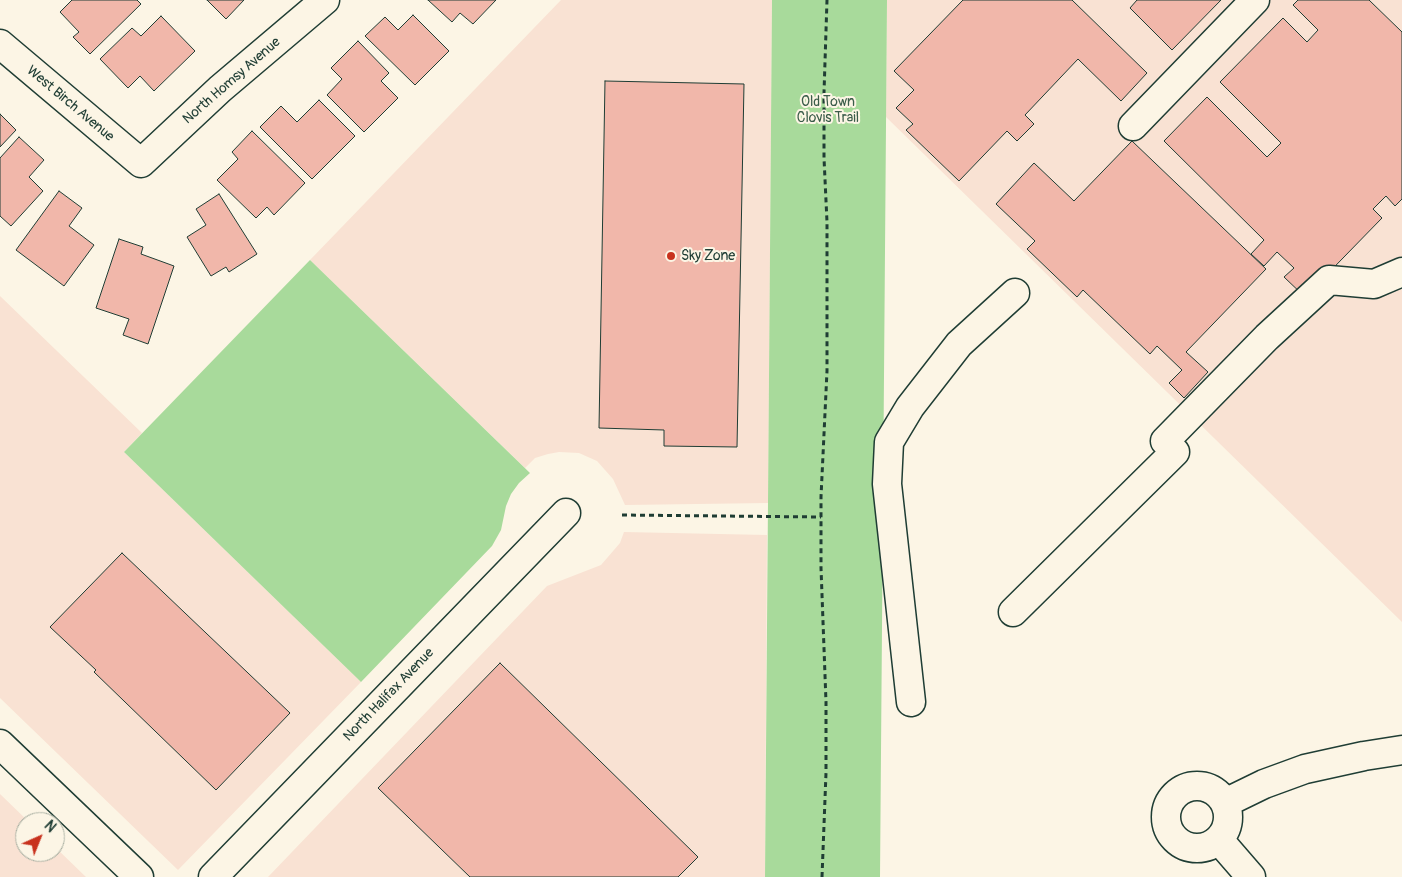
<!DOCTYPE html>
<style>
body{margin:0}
#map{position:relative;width:1402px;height:877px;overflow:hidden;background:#fcf5e5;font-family:Pangolin,sans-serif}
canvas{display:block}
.north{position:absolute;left:15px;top:812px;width:50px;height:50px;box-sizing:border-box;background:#fcf5e5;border:1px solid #a4ab9e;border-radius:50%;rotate:44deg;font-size:14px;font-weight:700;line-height:20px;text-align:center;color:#1f3d34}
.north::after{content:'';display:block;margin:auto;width:18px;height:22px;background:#c8321e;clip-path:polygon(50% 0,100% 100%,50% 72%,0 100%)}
</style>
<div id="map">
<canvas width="1402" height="877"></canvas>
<div class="north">N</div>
</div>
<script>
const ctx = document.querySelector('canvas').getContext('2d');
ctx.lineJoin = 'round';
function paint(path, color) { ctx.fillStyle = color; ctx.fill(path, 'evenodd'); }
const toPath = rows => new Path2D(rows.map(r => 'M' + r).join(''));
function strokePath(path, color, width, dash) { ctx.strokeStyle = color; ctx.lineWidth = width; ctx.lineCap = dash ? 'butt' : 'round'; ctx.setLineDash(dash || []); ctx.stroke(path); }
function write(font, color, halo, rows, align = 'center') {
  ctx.font = font + ' Pangolin,sans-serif'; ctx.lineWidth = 4; ctx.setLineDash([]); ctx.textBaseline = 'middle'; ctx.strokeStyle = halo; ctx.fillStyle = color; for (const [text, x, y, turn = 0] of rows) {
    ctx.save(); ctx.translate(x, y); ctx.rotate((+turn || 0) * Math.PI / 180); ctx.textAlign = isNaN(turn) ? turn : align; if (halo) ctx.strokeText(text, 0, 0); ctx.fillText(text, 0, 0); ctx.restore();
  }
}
const built = toPath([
 [561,0,772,0,768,503,625,505,613,479,597,461,579,453,559,452,548,454,535,458,525,468,310,260],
 [887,0,1402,0,1402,622,886,117],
 [0,296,142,433,124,452,361,682,178,870,0,698],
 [624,532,767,535,765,877,268,877,547,586,601,565,620,543],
 [0,794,29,822,25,822,25,852,55,852,55,847,86,877,0,877]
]);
const green = toPath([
 [772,0,887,0,880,877,765,877],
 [310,260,530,473,519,483,511,494,506,506,501,530,492,546,361,682,124,452]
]);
const building = toPath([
 [72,0,137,0,141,4,90,54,73,37,79,32,60,12,72,0],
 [207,0,244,0,226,19,207,0],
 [428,0,496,0,473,24,460,13,452,22,428,0],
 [963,0,1072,0,1147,73,1121,101,1078,59,1025,115,1034,124,1017,141,1007,131,959,181,906,130,913,124,896,108,914,90,894,71,963,0],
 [1137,0,1221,0,1172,50,1130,8,1137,0],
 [1298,0,1369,0,1402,32,1402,199,1395,206,1386,196,1373,209,1382,218,1305,297,1284,277,1294,268,1277,252,1264,266,1251,254,1264,240,1164,141,1207,97,1267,157,1281,143,1220,82,1283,18,1307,42,1318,30,1293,5,1298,0],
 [413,15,449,51,415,85,365,36,385,17,398,30,413,15],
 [161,16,195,51,154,91,140,76,128,88,100,59,132,28,141,36,161,16],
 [358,41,389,73,381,81,398,98,364,132,327,95,342,79,331,68,358,41],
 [605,81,744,84,737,447,664,446,664,430,599,428,605,81],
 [319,100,355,136,312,179,260,127,281,106,297,122,319,100],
 [0,114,16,130,0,147,0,114],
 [252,131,305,183,274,215,267,207,256,218,217,180,238,159,232,152,252,131],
 [19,137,44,160,29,177,43,191,11,226,0,216,0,158,19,137],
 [1132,141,1266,269,1186,352,1208,372,1184,398,1169,383,1182,370,1157,346,1150,354,1083,290,1077,297,1027,249,1035,241,996,204,1034,163,1074,201,1132,141],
 [59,191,82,208,69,226,94,245,64,286,16,250,59,191],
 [219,194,257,254,229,272,226,267,211,276,187,237,206,225,196,209,219,194],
 [119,239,143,247,141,254,174,266,148,344,123,335,129,319,96,308,119,239],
 [122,553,290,713,216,790,94,672,96,670,50,627,122,553],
 [500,663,698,857,678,877,470,877,378,788,500,663]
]);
const path = toPath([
 [622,515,821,517],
 [822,877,826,773,826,702,821,568,821,497,827,371,827,222,824,158,824,93,827,0]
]);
const minor = toPath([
 [0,44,141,163,220,89,325,0],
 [1133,126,1255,0],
 [1165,441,1267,337,1329,280,1374,284,1402,272],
 [1013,612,1175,452],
 [911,702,887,484,889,442,910,407,959,344,1015,293],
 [0,744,139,877],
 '1166 817a31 31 0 1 1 62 0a31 31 0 1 1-62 0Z',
 [1225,803,1264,784,1305,769,1364,756,1402,750],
 [1219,840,1251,877],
 [213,877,566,513]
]);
const markers = [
 [671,256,5,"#c8321e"]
];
const streetNames = [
 ["North Homsy Avenue",232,81,-41],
 ["West Birch Avenue",70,104,40],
 ["North Halifax Avenue",389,695,-46]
];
const parkNames = [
 ["Old Town",828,102],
 ["Clovis Trail",828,118]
];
const poiNames = [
 ["Sky Zone",681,256]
];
paint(built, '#f9e2d3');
paint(green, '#a8da9b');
paint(building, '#f1b7aa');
strokePath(building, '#1f3d34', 1);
strokePath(minor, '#1f3d34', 31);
strokePath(path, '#1f3d34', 3, [5, 4]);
strokePath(minor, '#fcf5e5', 28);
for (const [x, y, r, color] of markers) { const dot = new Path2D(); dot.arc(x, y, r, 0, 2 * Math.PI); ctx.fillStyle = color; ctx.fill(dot); strokePath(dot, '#fcf5e5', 2); }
write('14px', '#1f3d34', '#fcf5e5', streetNames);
write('14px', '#3a5c49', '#fcf5e5', parkNames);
write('14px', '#1f3d34', '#fcf5e5', poiNames, 'left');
</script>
